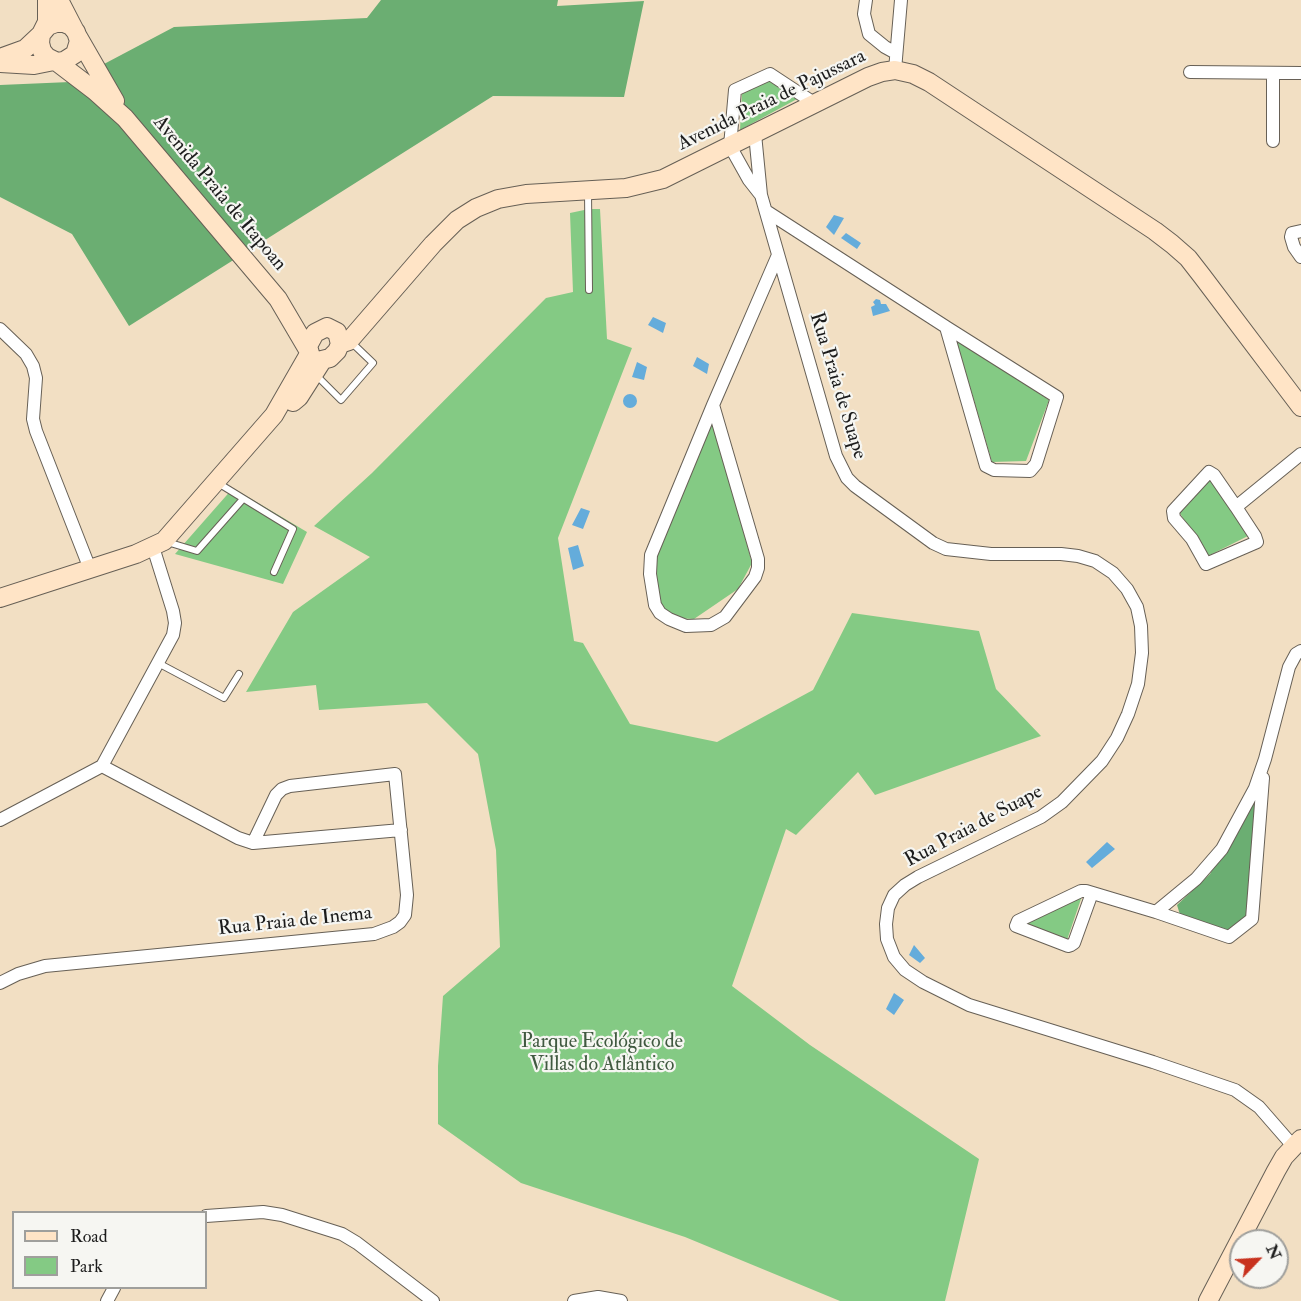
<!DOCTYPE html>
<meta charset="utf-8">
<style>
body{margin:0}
#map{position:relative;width:1301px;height:1301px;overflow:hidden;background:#f2dfc3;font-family:"IM FELL Double Pica",serif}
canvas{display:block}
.legend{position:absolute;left:12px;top:1211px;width:195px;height:78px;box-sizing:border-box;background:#f6f6f2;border:2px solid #9f9f9c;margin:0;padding:8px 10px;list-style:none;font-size:18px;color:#1c1c1c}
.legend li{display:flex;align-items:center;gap:12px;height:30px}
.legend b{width:30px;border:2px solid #9f9f9c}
.north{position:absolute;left:1229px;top:1229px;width:60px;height:60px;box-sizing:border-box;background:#f6f6f2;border:2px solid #9f9f9c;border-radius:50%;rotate:65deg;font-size:16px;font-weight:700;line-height:24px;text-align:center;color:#1c1c1c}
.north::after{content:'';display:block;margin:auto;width:21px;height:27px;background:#c8321e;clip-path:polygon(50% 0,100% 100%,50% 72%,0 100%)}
</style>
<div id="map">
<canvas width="1301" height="1301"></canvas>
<ul class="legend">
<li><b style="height:8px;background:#ffe4c6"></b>Road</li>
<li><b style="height:16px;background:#84ca84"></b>Park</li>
</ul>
<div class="north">N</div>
</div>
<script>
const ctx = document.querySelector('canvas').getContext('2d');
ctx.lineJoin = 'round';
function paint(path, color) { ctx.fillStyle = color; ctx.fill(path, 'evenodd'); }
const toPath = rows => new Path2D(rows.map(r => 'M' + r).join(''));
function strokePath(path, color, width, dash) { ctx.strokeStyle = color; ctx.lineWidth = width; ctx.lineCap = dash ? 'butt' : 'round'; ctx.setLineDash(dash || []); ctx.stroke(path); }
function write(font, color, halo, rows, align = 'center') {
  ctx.font = font + ' "IM FELL Double Pica",serif'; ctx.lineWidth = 4.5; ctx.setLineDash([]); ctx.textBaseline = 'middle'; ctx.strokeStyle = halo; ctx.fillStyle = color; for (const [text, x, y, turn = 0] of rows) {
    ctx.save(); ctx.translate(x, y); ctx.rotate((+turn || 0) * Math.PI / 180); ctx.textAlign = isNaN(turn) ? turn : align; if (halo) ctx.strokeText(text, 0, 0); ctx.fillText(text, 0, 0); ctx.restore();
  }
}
const green = toPath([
 [767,80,797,99,740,130,742,93],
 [589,209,600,209,607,339,632,348,558,538,574,641,583,643,630,724,717,742,813,690,852,613,979,631,996,689,1041,736,875,795,858,772,796,835,786,829,732,986,810,1045,979,1159,945,1301,840,1301,685,1237,521,1183,438,1124,438,1066,443,996,500,947,496,850,478,754,427,703,319,710,316,685,246,692,293,612,370,557,314,526,372,473,546,298,573,292,570,213],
 [956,339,1049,400,1026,461,992,462],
 [712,418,752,563,738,589,694,619,674,618,660,606,654,576,656,554],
 [1210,479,1250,535,1208,556,1179,512],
 [233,488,307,532,283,584,175,554],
 [1082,896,1067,940,1022,924]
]);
const forest = toPath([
 [381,0,558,0,557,6,644,1,624,97,493,96,129,326,72,234,0,197,0,85,70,82,174,27,367,18],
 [1256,794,1250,914,1229,933,1181,918,1177,905,1210,874]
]);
const water = toPath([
 [834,215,844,218,834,235,826,227],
 [846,233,861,243,857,249,841,238],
 [876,299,880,300,881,304,886,304,890,311,873,316,871,307,875,305,873,302],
 [653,317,666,323,663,333,648,325],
 [697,357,709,364,707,374,693,366],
 [637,362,647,367,644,380,632,377],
 '623 401a7 7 0 1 1 14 0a7 7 0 1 1-14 0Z',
 [581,508,590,511,583,529,572,525],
 [578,545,584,566,573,570,568,548],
 [1107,842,1115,849,1092,868,1086,862],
 [914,945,925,958,920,963,909,955],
 [894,993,904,1000,894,1015,886,1009]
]);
const lane = toPath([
 [588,192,589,290],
 [317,376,341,400,373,363,350,341],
 [218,483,293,529,274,572],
 [167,542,197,551,243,499],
 [158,663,224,698,239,674]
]);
const street = toPath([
 [866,0,864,14,869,34,885,47,896,53],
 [895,70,901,0],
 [1190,72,1301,73],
 [1273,73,1273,141],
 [755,134,761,195,836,456,847,478,855,486,933,543,946,549,991,554,1061,554,1078,556,1095,561,1113,573,1127,589,1137,607,1141,626,1142,653,1138,684,1128,714,1117,738,1102,761,1062,802,1041,817,918,877,905,885,894,895,888,908,886,924,887,939,894,957,905,970,923,982,969,1005,1153,1062,1235,1090,1259,1107,1293,1146],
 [760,194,749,180,730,146,735,90,770,74,814,103],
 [766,211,946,327,986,466,994,470,1030,471,1036,464,1057,397,946,327],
 [1301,231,1292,233,1291,237,1294,247,1301,257],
 [0,329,26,354,33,366,36,378,33,419,36,431,90,569],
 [713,405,758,559,758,568,755,577,725,617,711,625,686,626,669,619,660,613,655,605,650,574,651,555,713,405,778,255],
 [1236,507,1255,536,1257,542,1206,564,1192,539,1174,518,1173,511,1209,472,1214,475,1236,507,1301,454],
 [102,766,238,838,253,843,401,830],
 [0,820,102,766,173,635,175,623,173,611,153,547],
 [1092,893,1074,943,1071,945,1068,946,1016,926,1018,921,1081,891,1086,891,1156,912,1196,879,1222,849,1255,788,1265,759,1289,667,1296,654,1301,651],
 [1156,912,1229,937,1252,919,1263,778],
 [0,983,18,974,45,966,374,934,393,927,400,922,405,915,407,895,395,774,290,786,282,789,276,795,253,843],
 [206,1216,263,1212,282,1215,342,1234,357,1243,433,1301],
 [107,1301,114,1288],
 [574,1301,598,1297,621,1301]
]);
const secondary = toPath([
 [59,0,75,31],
 [43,32,48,26,56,23,64,23,71,26,76,32,79,41,75,54,64,61,57,62,47,57,42,51,40,43,41,34,47,22,47,0],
 [77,35,115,101],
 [0,58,25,49,41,34],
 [57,62,95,91,125,118,278,299,308,350],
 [0,63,34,65,54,61],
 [327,327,337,332,340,344,337,351,330,358,318,361,311,357,308,346,315,333,327,327],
 [340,344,349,341,433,244,457,220,476,208,498,199,526,194,626,188,663,179,868,77,882,72,895,70,913,74,929,82,1155,231,1172,244,1188,258,1202,276,1301,407],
 [293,402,299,397,322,361],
 [0,598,136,554,164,541,274,415,309,354],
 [1208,1301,1276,1171,1284,1157,1301,1139]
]);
const streetNames = [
 ["Avenida Praia de Pajussara",772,101,-26],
 ["Avenida Praia de Itapoan",219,194,50],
 ["Rua Praia de Suape",837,386,73],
 ["Rua Praia de Suape",974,827,-28],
 ["Rua Praia de Inema",295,922,-6]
];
const parkNames = [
 ["Parque Ecológico de",602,1043],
 ["Villas do Atlântico",602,1066]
];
paint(green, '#84ca84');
paint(forest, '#6bae72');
paint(water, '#64acdb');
strokePath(lane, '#676056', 8);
strokePath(street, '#676056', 14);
strokePath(secondary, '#676056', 20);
strokePath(lane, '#fff', 6);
strokePath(street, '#fff', 12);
strokePath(secondary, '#ffe4c6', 18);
write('20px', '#1c1c1c', '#f6f6f2', streetNames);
write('20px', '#405940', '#f6f6f2', parkNames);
</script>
